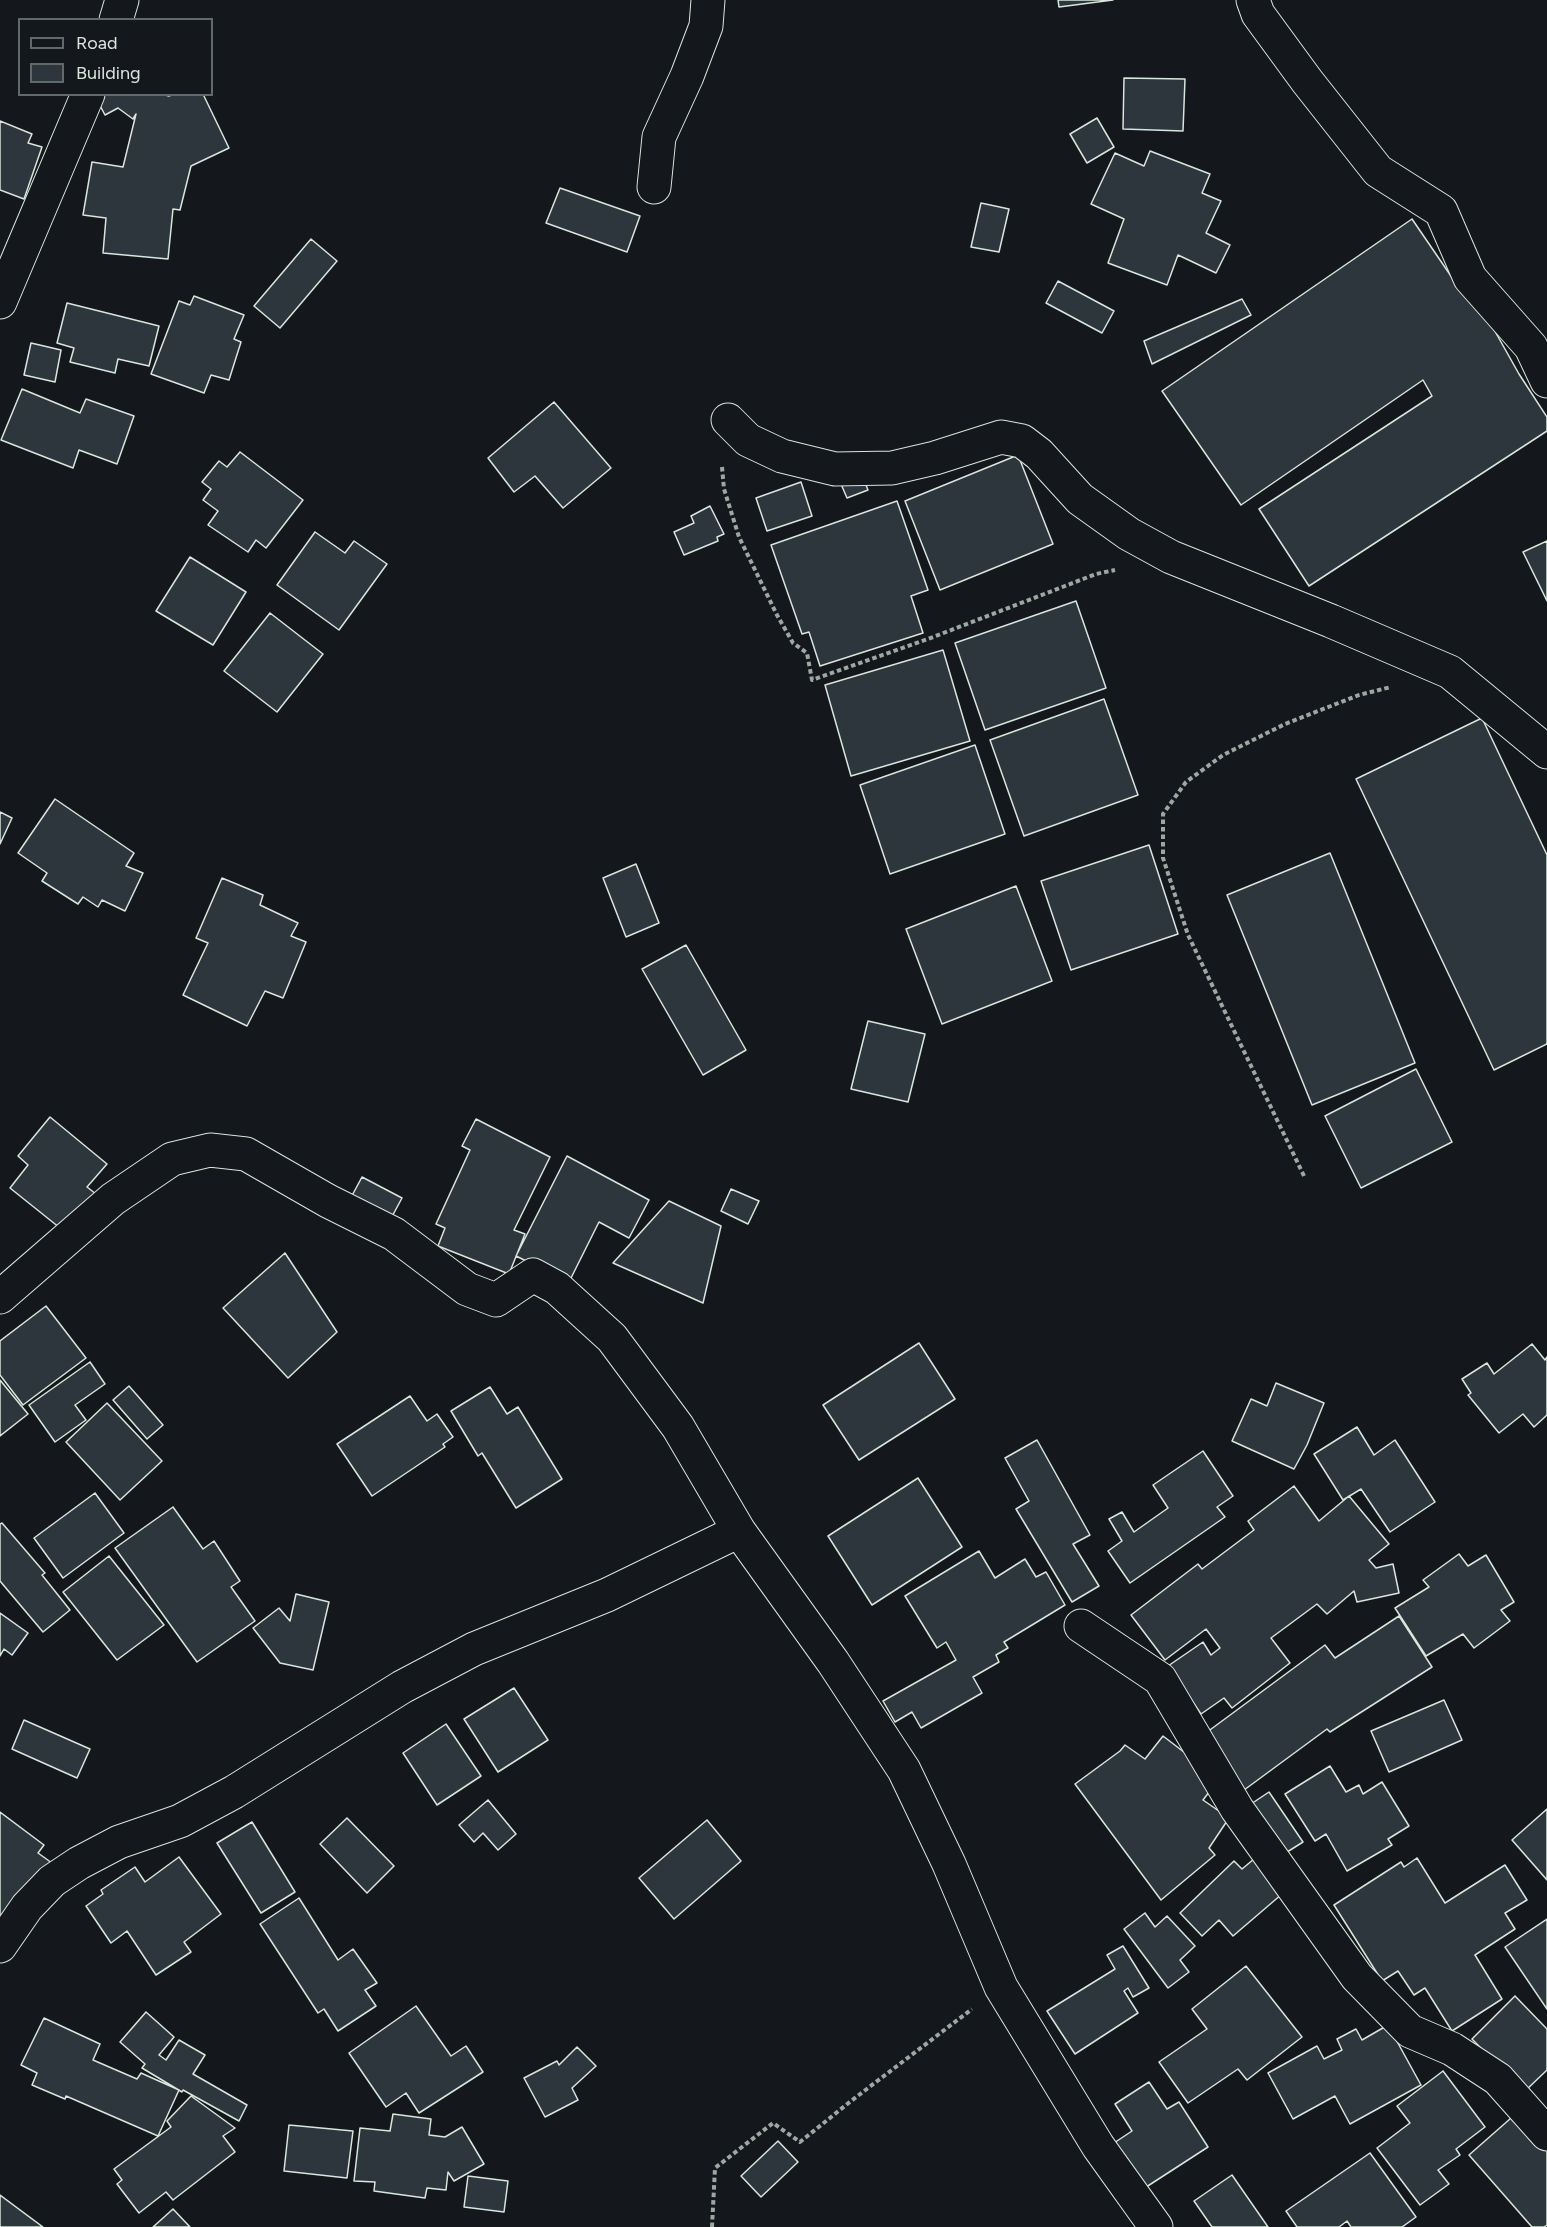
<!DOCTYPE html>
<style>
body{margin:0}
#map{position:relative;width:1547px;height:2227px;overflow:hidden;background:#14181c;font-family:Figtree,sans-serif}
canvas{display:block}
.legend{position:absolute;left:18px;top:18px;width:195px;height:78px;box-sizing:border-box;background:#14181c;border:2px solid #626a69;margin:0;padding:8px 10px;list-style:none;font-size:18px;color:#d8e6dc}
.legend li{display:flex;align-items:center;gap:12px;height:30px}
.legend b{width:30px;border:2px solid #626a69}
</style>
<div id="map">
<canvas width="1547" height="2227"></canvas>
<ul class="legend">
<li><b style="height:8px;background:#14181c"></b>Road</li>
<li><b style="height:16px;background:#2c363c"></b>Building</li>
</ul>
</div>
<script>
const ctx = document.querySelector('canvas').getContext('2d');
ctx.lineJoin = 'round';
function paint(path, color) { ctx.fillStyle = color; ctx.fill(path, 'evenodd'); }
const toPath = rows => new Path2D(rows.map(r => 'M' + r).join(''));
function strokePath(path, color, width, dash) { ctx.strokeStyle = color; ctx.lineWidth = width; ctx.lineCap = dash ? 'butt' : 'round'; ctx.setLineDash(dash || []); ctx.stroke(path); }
const building = toPath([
 [1058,0,1113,0,1059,7,1058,0],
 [1124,78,1185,79,1183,131,1123,129,1124,78],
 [104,94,161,94,169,96,173,94,203,94,229,148,191,166,180,210,173,209,168,259,103,253,106,218,83,215,92,162,123,167,136,114,133,119,118,108,105,115,96,98,104,94],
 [1097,118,1114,147,1087,163,1070,134,1097,118],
 [0,121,32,134,28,143,42,147,24,199,0,190,0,121],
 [1150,151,1210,174,1202,193,1221,201,1206,233,1230,245,1216,273,1178,255,1167,285,1108,263,1124,219,1091,204,1115,153,1144,166,1150,151],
 [560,188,640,216,627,252,546,223,560,188],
 [981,203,1009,209,999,252,971,247,981,203],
 [1412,219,1466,298,1474,294,1519,374,1547,417,1547,431,1309,586,1259,509,1432,396,1423,380,1241,505,1162,391,1412,219],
 [311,239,337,261,280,328,254,306,311,239],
 [1058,281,1114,311,1102,333,1046,303,1058,281],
 [194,296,244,315,234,339,241,342,229,380,211,375,204,393,151,374,179,301,190,305,194,296],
 [1242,299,1251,315,1152,364,1144,341,1242,299],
 [67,303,159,326,149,366,118,359,115,373,70,362,74,348,57,343,67,303],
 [31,343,61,350,55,382,24,375,31,343],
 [22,389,80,413,86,399,134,416,117,464,79,450,73,468,1,440,22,389],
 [554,402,611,468,563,508,535,476,514,492,488,458,554,402],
 [240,452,303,500,266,548,256,540,248,552,208,525,218,511,203,500,211,489,202,482,219,461,227,467,240,452],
 [1018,455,1053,544,940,590,905,501,1018,455],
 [862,475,868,490,847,498,841,484,862,475],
 [801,482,812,516,767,531,756,498,801,482],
 [897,501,928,590,911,596,923,633,820,666,809,632,802,634,771,545,897,501],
 [710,506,724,534,717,537,718,541,684,555,674,532,694,523,691,516,710,506],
 [315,532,345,553,354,541,387,564,339,630,277,585,315,532],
 [1547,541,1547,601,1523,552,1547,541],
 [190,557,246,592,213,645,156,611,190,557],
 [1076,601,1106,688,985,730,955,643,1076,601],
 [270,613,323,654,277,712,224,671,270,613],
 [943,650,970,741,851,776,825,685,943,650],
 [1104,699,1138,795,1024,836,990,740,1104,699],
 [1482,718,1547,855,1547,1044,1494,1070,1356,779,1482,718],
 [975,745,1005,834,890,874,860,785,975,745],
 [55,799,134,853,126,866,143,873,125,911,102,900,98,907,83,897,78,904,42,881,47,873,18,853,55,799],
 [0,812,12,818,0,844,0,812],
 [1149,845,1178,934,1071,970,1041,881,1149,845],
 [1330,853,1415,1063,1312,1105,1227,895,1330,853],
 [636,864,659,923,626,937,603,878,636,864],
 [222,878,263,895,260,905,298,923,291,936,306,942,283,998,265,991,247,1026,183,995,208,943,196,938,222,878],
 [1016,886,1052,981,942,1024,906,929,1016,886],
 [686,945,746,1050,703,1075,642,969,686,945],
 [868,1021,925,1034,908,1102,851,1089,868,1021],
 [1416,1069,1452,1142,1361,1188,1325,1116,1416,1069],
 [50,1117,107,1164,87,1187,96,1194,65,1232,10,1188,28,1165,18,1156,50,1117],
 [476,1119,550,1157,514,1230,525,1234,509,1274,438,1246,445,1228,436,1224,470,1150,462,1146,476,1119],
 [567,1156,649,1200,629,1238,599,1222,569,1282,516,1256,567,1156],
 [362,1177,402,1198,388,1224,348,1203,362,1177],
 [731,1189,759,1201,748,1224,721,1211,731,1189],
 [669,1201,721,1226,703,1303,613,1263,669,1201],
 [285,1253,337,1332,288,1378,223,1308,285,1253],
 [46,1306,86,1358,23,1405,0,1375,0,1341,46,1306],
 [919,1343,955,1399,859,1460,823,1405,919,1343],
 [1532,1344,1545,1360,1547,1357,1547,1415,1534,1427,1523,1414,1499,1433,1468,1395,1471,1393,1462,1379,1487,1363,1494,1374,1532,1344],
 [90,1362,105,1384,75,1405,86,1420,55,1442,29,1405,90,1362],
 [0,1380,28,1414,0,1436,0,1380],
 [1276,1383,1324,1403,1307,1445,1294,1469,1232,1441,1251,1399,1267,1406,1276,1383],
 [129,1386,163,1425,147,1439,113,1400,129,1386],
 [490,1387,507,1414,518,1407,562,1479,516,1508,482,1453,478,1456,451,1411,490,1387],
 [410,1396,427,1421,437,1414,453,1437,443,1444,445,1447,372,1496,337,1444,410,1396],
 [107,1403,162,1461,120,1500,66,1442,107,1403],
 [1357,1427,1374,1455,1395,1440,1435,1502,1390,1532,1361,1489,1343,1500,1314,1454,1357,1427],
 [1037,1440,1090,1535,1073,1544,1099,1586,1072,1602,1016,1509,1029,1501,1005,1458,1037,1440],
 [1203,1451,1233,1496,1217,1507,1225,1517,1130,1583,1108,1551,1122,1541,1109,1519,1122,1512,1134,1532,1168,1508,1153,1485,1203,1451],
 [918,1478,962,1547,872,1605,828,1536,918,1478],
 [1294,1486,1319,1521,1349,1496,1389,1544,1369,1560,1376,1568,1393,1564,1399,1593,1357,1602,1354,1591,1327,1614,1317,1604,1271,1638,1290,1663,1232,1708,1224,1698,1201,1714,1168,1666,1203,1642,1211,1655,1220,1648,1206,1629,1165,1660,1131,1615,1198,1564,1202,1569,1254,1530,1248,1521,1294,1486],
 [95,1493,124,1533,63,1578,34,1538,95,1493],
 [173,1507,203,1549,214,1541,240,1581,231,1587,255,1621,197,1662,115,1548,173,1507],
 [2,1523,45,1573,42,1575,70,1610,43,1632,0,1581,0,1524,2,1523],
 [979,1551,995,1578,1025,1559,1036,1577,1046,1572,1065,1605,1004,1642,1008,1648,996,1655,999,1662,973,1677,982,1693,921,1728,912,1712,895,1722,883,1701,956,1660,946,1642,937,1648,905,1596,979,1551],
 [1459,1554,1468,1566,1486,1555,1514,1602,1501,1610,1510,1621,1474,1648,1463,1634,1426,1656,1395,1608,1429,1587,1423,1580,1459,1554],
 [109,1556,164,1625,117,1660,63,1592,109,1556],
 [296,1594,329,1602,313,1670,280,1663,253,1628,279,1608,290,1621,296,1594],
 [0,1613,28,1633,12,1655,4,1649,0,1656,0,1613],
 [1399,1616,1432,1667,1330,1732,1327,1729,1240,1793,1199,1738,1325,1645,1335,1658,1399,1616],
 [514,1688,548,1740,498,1772,464,1719,514,1688],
 [1444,1700,1462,1740,1389,1772,1371,1731,1444,1700],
 [24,1720,90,1749,77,1778,12,1749,24,1720],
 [446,1724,481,1776,437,1805,403,1753,446,1724],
 [1163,1736,1219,1779,1203,1800,1229,1818,1209,1848,1215,1855,1161,1900,1075,1784,1120,1751,1125,1745,1145,1759,1163,1736],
 [1330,1766,1346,1792,1359,1785,1363,1794,1382,1782,1409,1826,1388,1839,1392,1845,1347,1871,1326,1834,1315,1841,1285,1794,1330,1766],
 [1269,1792,1303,1842,1284,1854,1251,1804,1269,1792],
 [488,1800,516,1834,498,1850,483,1833,474,1842,459,1825,488,1800],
 [1547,1809,1547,1880,1512,1840,1547,1809],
 [0,1812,44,1845,38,1853,52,1863,0,1918,0,1812],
 [347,1818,394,1866,367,1893,320,1844,347,1818],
 [707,1820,741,1861,674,1919,639,1878,707,1820],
 [252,1822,295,1892,261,1913,217,1843,252,1822],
 [1260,1854,1289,1888,1233,1936,1219,1920,1202,1936,1180,1913,1234,1861,1242,1869,1260,1854],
 [179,1857,221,1914,184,1942,191,1952,156,1975,127,1931,111,1943,86,1906,103,1894,101,1890,135,1867,145,1882,179,1857],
 [1417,1858,1445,1903,1505,1865,1527,1900,1505,1913,1515,1929,1475,1955,1502,1999,1452,2031,1425,1988,1414,1995,1398,1971,1382,1981,1334,1905,1401,1862,1404,1867,1417,1858],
 [299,1898,338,1960,353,1949,377,1983,365,1990,376,2006,338,2031,324,2009,318,2013,260,1924,299,1898],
 [1145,1913,1155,1927,1167,1916,1195,1946,1180,1960,1189,1972,1168,1988,1124,1929,1145,1913],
 [1547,1919,1547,2009,1505,1947,1547,1919],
 [1123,1946,1149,1988,1133,1997,1128,1988,1124,1991,1138,2013,1075,2054,1047,2011,1115,1969,1107,1955,1123,1946],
 [1246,1966,1302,2037,1247,2080,1238,2069,1188,2103,1159,2062,1207,2029,1192,2009,1246,1966],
 [1515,1996,1547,2029,1547,2070,1524,2092,1472,2039,1515,1996],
 [416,2006,451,2056,466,2046,483,2072,419,2113,406,2093,386,2107,349,2053,416,2006],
 [146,2012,174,2037,159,2055,166,2060,179,2040,205,2055,193,2074,247,2105,239,2121,183,2090,182,2092,142,2068,145,2064,120,2042,146,2012],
 [44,2018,100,2044,93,2060,137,2079,141,2073,179,2090,158,2136,66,2096,65,2099,32,2085,37,2073,21,2065,44,2018],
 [1388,2025,1421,2085,1350,2124,1335,2096,1293,2119,1268,2073,1317,2046,1324,2059,1342,2050,1337,2039,1356,2029,1362,2040,1388,2025],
 [577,2047,596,2066,572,2088,578,2100,545,2117,524,2078,557,2061,559,2065,577,2047],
 [1443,2071,1485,2127,1456,2149,1460,2155,1438,2170,1449,2184,1420,2205,1377,2148,1410,2123,1397,2106,1443,2071],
 [1149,2082,1167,2109,1179,2102,1208,2147,1140,2191,1111,2145,1132,2131,1115,2104,1149,2082],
 [191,2096,235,2128,223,2136,235,2152,173,2200,166,2192,139,2213,117,2184,122,2180,114,2169,171,2127,167,2121,191,2096],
 [1519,2111,1547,2144,1547,2225,1544,2227,1532,2227,1469,2155,1519,2111],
 [393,2114,431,2119,429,2135,445,2137,462,2127,484,2164,454,2181,448,2172,446,2190,427,2188,425,2198,374,2191,375,2182,354,2181,360,2128,390,2131,393,2114],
 [289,2125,353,2131,347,2178,284,2171,289,2125],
 [778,2141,798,2162,761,2197,741,2176,778,2141],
 [1370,2153,1416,2217,1402,2227,1351,2227,1347,2221,1339,2227,1297,2227,1286,2211,1370,2153],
 [1232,2175,1268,2227,1212,2227,1194,2201,1232,2175],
 [468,2176,508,2181,504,2212,464,2207,468,2176],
 [0,2195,43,2227,0,2227,0,2195],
 [173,2209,190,2227,153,2227,173,2209]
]);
const path = toPath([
 [722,467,724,489,739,537,777,615,793,643,807,653,812,680,928,639,1096,574,1115,570],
 [1304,1176,1188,935,1163,858,1163,814,1186,782,1223,755,1285,724,1359,695,1391,687],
 [712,2227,715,2168,773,2123,800,2142,851,2101,972,2009]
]);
const street = toPath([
 [1253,0,1258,14,1307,81,1378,171,1441,211,1470,278,1531,347,1547,381],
 [116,20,122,0],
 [654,187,659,137,687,76,706,26,708,0],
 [0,302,88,94],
 [728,420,748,440,782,456,835,469,892,468,935,458,1001,437,1022,441,1039,454,1080,499,1129,534,1171,557,1331,621,1450,672,1547,752],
 [0,1297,113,1199,172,1159,210,1150,246,1154,328,1201,394,1234,467,1289,496,1300,533,1275,557,1288,612,1338,678,1427,739,1531,833,1662,904,1770,949,1864,1001,1987,1098,2146,1156,2227],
 [1081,1626,1160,1679,1237,1809,1357,1977,1410,2031,1452,2049,1498,2079,1547,2134],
 [0,1946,27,1907,52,1881,79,1863,119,1842,180,1821,234,1792,402,1687,474,1649,607,1595,739,1531]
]);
paint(building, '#2c363c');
strokePath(building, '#d8e6dc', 1.5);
strokePath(street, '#d8e6dc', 35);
strokePath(path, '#9da8a2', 4, [4.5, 3]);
strokePath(street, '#14181c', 33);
</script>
